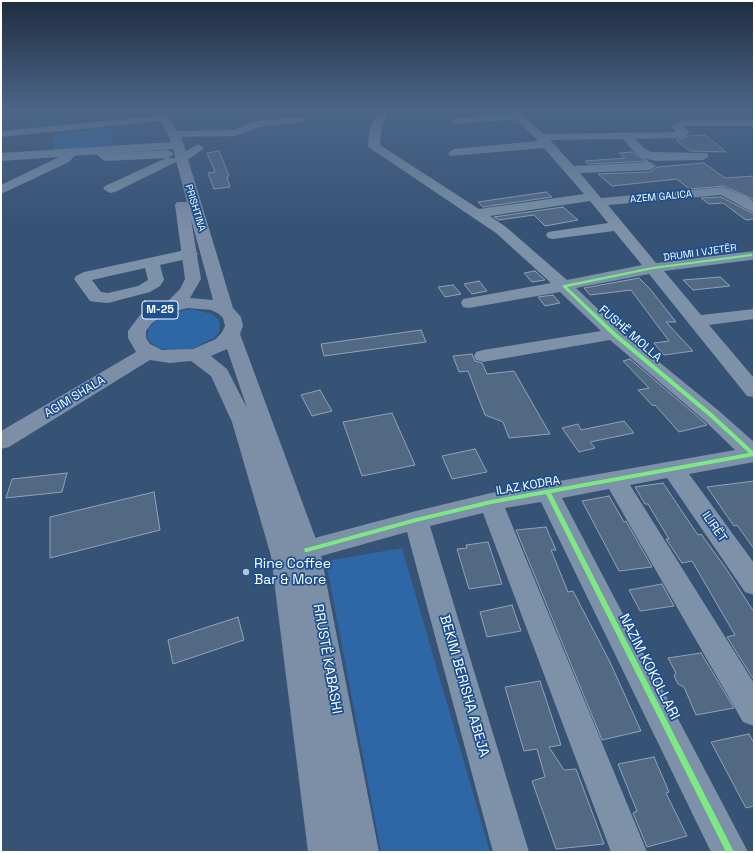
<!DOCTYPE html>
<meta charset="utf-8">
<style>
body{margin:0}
#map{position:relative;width:755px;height:853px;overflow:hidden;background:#365274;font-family:"Space Grotesk",sans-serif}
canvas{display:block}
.frame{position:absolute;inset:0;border:2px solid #fff;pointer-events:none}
</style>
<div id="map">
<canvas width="755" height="853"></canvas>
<div class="frame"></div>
</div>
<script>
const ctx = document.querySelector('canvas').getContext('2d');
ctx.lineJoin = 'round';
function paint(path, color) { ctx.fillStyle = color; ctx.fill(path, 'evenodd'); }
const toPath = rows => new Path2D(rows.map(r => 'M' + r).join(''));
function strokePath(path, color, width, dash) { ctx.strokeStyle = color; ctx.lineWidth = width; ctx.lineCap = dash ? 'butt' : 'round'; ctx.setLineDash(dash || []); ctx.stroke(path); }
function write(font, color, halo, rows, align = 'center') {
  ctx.font = font + ' "Space Grotesk",sans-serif'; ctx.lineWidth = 3.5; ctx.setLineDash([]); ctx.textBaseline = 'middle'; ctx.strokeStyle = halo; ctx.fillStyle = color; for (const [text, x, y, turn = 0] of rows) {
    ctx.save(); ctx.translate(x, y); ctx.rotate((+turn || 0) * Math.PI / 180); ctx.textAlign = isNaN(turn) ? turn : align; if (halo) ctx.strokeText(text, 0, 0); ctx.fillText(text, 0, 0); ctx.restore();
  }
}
const green = toPath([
 [110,127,113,145,53,152,54,134],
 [192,309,212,314,218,319,220,325,219,332,214,338,194,348,181,351,169,350,159,348,151,343,147,337,148,331,152,324,169,313],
 [402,548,490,852,381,852,326,561]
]);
const building = toPath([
 [705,135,726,152,690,151,676,140,685,138,688,136,705,135],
 [219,151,229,176,227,177,230,187,214,189,208,173,215,172,207,153,219,151],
 [632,152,635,155,648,161,588,164,585,161,625,158,619,153,632,152],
 [704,163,725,178,754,176,754,200,724,186,689,189,677,179,612,186,598,174,650,172,657,167,704,163],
 [546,192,552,197,483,207,478,202,546,192],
 [721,197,754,214,754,219,746,220,723,203,709,204,701,198,721,197],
 [563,207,578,220,545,226,534,215,499,220,494,217,563,207],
 [535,271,545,280,532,282,524,273,535,271],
 [720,277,730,286,693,290,683,280,720,277],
 [639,278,650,289,676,322,666,322,693,351,664,355,654,343,669,341,631,290,590,295,584,288,639,278],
 [479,281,487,291,472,294,464,284,479,281],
 [453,285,461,294,445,297,438,287,453,285],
 [553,295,560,303,545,306,538,297,553,295],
 [421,330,426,342,324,356,321,344,421,330],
 [472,354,475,361,482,363,487,374,514,371,550,434,509,438,503,422,485,415,468,371,459,372,453,356,472,354],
 [630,359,704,422,707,425,679,432,655,405,653,406,638,390,649,388,623,361,630,359],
 [320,390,332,411,312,416,301,395,320,390],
 [392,413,415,465,362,476,343,422,392,413],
 [624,421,634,433,590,442,595,448,579,452,562,428,578,424,581,430,624,421],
 [475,449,487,472,452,479,442,456,475,449],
 [67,473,62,492,6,498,12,479,67,473],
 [754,481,754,549,737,525,734,526,707,487,754,481],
 [663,483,698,535,701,534,725,567,754,612,754,680,727,637,735,635,692,561,682,563,666,539,669,539,648,504,645,504,635,487,663,483],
 [154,492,160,530,50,558,50,517,154,492],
 [609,496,624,522,626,521,652,567,619,571,582,501,609,496],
 [546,527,556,550,551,550,568,592,573,591,610,662,641,731,602,740,516,530,546,527],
 [488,542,502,584,469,589,457,549,467,548,466,545,488,542],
 [662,584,674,606,640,611,629,590,662,584],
 [512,605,521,631,487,637,480,612,512,605],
 [238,617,244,640,173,664,168,640,238,617],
 [701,653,734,708,696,715,684,687,678,684,674,676,676,673,668,658,701,653],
 [540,681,561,745,549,747,564,770,576,769,604,844,556,849,532,781,545,777,537,749,524,751,505,687,540,681],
 [749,734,754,743,754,806,746,808,711,742,749,734],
 [654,757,669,792,666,793,687,836,647,847,633,813,637,811,618,764,654,757]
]);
const minor = toPath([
 [378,109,388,109,381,132,380,145,479,209,584,194,544,148,450,156,448,153,454,149,538,141,516,119,457,124,452,121,453,119,510,113,506,109,517,109,543,134,676,132,671,126,682,120,754,120,754,126,684,126,689,132,685,137,681,138,635,139,644,148,651,152,707,153,709,156,703,160,656,161,643,158,636,154,623,139,550,140,574,166,650,162,656,166,650,170,580,173,601,198,723,187,747,197,754,202,754,213,721,195,608,205,656,263,754,251,754,259,751,260,664,271,701,315,754,309,754,319,709,325,754,378,754,397,747,396,649,274,576,288,620,330,719,411,754,442,754,462,689,474,754,563,754,595,745,592,667,478,630,485,754,683,754,726,743,722,609,489,562,498,748,852,711,852,541,502,505,508,647,852,611,852,483,513,430,526,529,852,493,852,407,532,307,560,298,557,294,550,298,543,307,540,416,511,491,493,735,450,705,421,610,340,483,362,476,360,474,356,476,352,483,350,601,331,560,292,469,308,463,307,461,303,463,299,551,283,496,233,370,148,368,146,369,132,378,109],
 [590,201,608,223,548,232,546,235,548,238,553,239,614,231,642,265,567,280,506,227,490,216,590,201],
 [585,109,633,109,628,112,590,112,585,109],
 [157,116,162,119,161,121,1,137,1,131,157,116],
 [300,117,305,120,304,122,258,127,236,136,174,137,168,134,174,131,234,130,256,121,300,117],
 [198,144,204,148,202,150,184,162,176,162,115,192,110,193,103,189,105,186,166,158,174,158,198,144],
 [100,148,110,153,168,150,174,154,168,158,107,161,103,160,94,152,100,148],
 [71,149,77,153,69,162,1,194,1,185,61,156,67,150,71,149],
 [190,249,195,251,198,254,195,257,160,265,164,280,160,286,150,292,108,303,96,302,90,301,74,279,76,276,84,272,190,249],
 [145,268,148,280,138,286,108,293,101,292,92,280,145,268]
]);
const major = toPath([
 [152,109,163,109,181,136,233,308,241,317,243,326,240,334,320,550,379,852,308,852,271,556,232,422,211,376,191,361,170,363,150,360,9,447,1,449,1,431,136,352,128,338,128,331,140,315,156,305,166,303,180,289,185,279,175,205,177,202,187,202,173,149,1,161,1,153,171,142,163,124,152,109],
 [191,219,213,300,190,298,201,279,191,219],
 [188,308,211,310,219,314,223,318,225,326,222,332,216,339,193,349,162,350,150,344,146,338,146,331,152,323,168,313,188,308],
 [227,349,247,408,227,369,211,356,227,349]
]);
const cycleway = toPath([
 [751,254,752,254,752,256,653,269,567,287,616,333,714,415,754,452,754,456,551,493,734,852,726,852,546,494,491,504,416,522,307,552,305,552,304,550,305,548,307,548,416,518,491,500,749,453,710,417,612,335,562,286,564,285,653,267,751,254]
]);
const markers = [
 [246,572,4,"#b9c2ce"]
];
const farStreetnames = [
 ["AZEM GALICA",661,197,-5],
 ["PRISHTINA",195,208,73],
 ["DRUMI I VJETËR",700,253,-8]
];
const shields = [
 [160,310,36]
];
const shieldNames = [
 ["M-25",160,310]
];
const streetNames = [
 ["FUSHË MOLLA",630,334,41],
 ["AGIM SHALA",75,397,-31],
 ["ILAZ KODRA",528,486,-10],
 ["ILIRËT",714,527,55]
];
const nearPoinames = [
 ["Rine Coffee",254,564],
 ["Bar & More",254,580]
];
const nearStreetnames = [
 ["RRUSTË KABASHI",327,659,80],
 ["NAZIM KOKOLLARI",649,667,63],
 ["BEKIM BERISHA ABEJA",464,686,74]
];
paint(green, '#2f66a5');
paint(building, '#526984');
strokePath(building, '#92a2b6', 1);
paint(minor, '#7d92a8');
paint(major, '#7d8ea7');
paint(cycleway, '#7ce984');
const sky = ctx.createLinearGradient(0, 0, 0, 229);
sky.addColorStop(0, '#1e2d40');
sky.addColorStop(0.48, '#4c6688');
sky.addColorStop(1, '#4c668800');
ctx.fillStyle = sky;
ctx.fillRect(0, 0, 755, 229);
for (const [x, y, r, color] of markers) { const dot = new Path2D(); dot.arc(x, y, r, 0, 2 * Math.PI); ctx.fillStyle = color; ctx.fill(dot); strokePath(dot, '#1b4f8f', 1.5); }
write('10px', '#fff', '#1b4f8f', farStreetnames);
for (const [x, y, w] of shields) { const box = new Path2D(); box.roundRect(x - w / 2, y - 9, w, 18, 3); ctx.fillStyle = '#1b4f8f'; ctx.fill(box); strokePath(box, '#fff', 1); }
write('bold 11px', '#fff', null, shieldNames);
write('12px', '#fff', '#1b4f8f', streetNames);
write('14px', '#fff', '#1b4f8f', nearPoinames, 'left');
write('14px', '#fff', '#1b4f8f', nearStreetnames);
</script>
